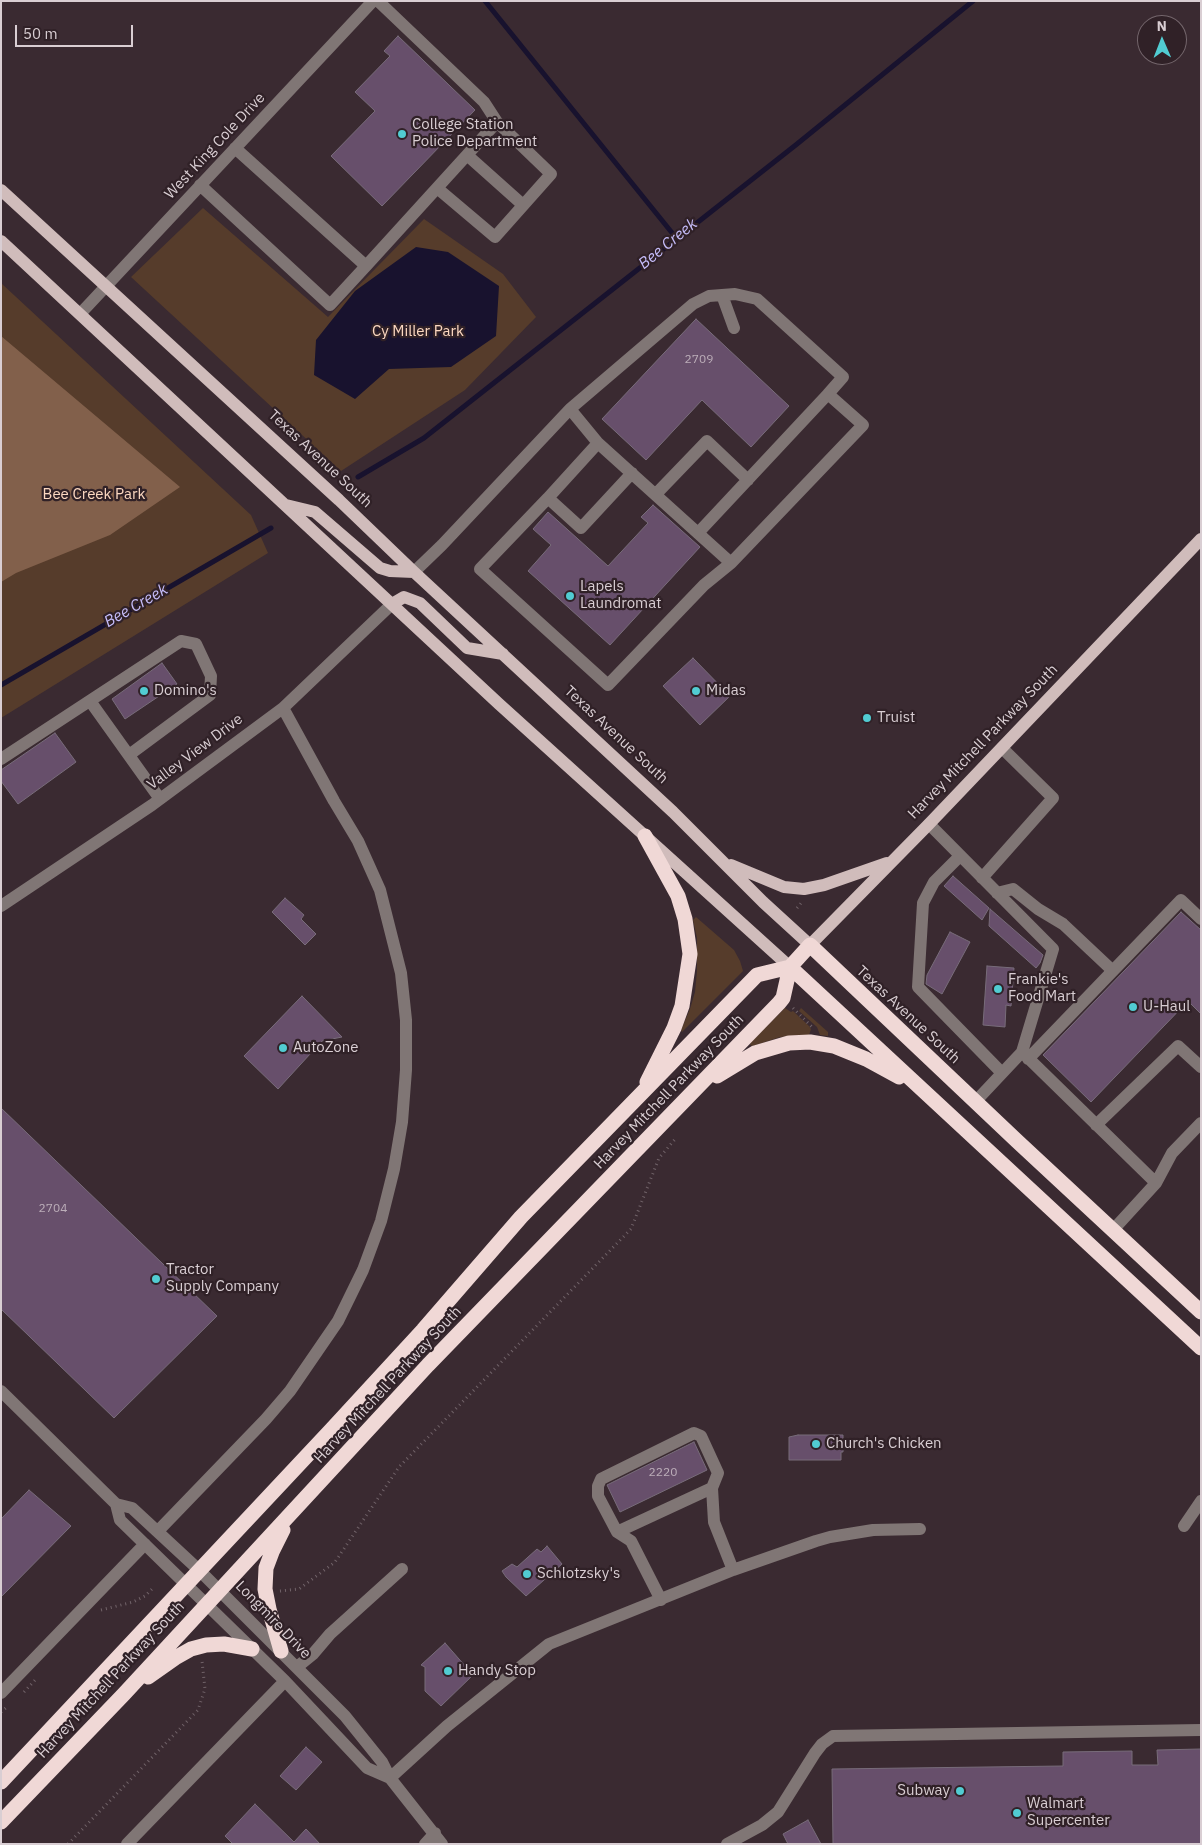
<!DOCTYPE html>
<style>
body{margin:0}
#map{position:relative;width:1202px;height:1845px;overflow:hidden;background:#3a2a31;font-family:"IBM Plex Sans",sans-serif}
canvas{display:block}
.frame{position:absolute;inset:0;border:2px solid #d9ced3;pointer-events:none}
.north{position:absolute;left:1137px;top:15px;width:50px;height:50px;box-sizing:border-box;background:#302127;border:1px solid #74666c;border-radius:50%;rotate:359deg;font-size:14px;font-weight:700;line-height:20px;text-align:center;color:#d9ced3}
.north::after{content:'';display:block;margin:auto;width:18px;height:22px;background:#51ccd2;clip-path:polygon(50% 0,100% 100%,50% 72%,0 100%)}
.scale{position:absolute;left:15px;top:25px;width:118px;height:22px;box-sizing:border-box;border:2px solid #d9ced3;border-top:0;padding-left:6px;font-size:15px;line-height:18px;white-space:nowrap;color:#d9ced3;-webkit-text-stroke:4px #302127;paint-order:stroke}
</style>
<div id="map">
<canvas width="1202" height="1845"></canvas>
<div class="frame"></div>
<div class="north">N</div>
<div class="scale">50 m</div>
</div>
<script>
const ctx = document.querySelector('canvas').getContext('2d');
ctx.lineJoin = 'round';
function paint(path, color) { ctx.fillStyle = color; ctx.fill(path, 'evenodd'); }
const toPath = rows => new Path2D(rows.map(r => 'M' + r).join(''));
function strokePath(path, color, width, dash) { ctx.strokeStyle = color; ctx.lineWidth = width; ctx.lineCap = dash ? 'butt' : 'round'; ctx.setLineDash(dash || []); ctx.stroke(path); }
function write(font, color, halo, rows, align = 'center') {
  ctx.font = font + ' "IBM Plex Sans",sans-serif'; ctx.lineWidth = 4.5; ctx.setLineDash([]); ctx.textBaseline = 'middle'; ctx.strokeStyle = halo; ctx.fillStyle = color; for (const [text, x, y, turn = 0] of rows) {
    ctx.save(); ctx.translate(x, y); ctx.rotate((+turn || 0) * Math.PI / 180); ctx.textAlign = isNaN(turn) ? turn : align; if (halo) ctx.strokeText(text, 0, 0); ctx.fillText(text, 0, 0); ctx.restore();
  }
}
const green = toPath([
 [203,208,328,317,424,219,503,274,536,317,465,390,341,471,131,277],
 [1,283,251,515,268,553,1,718],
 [696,917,734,950,740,961,743,971,682,1032,681,1030,690,1009,695,992,697,971,697,938,693,920],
 [785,1008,791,1012,793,1011,809,1026,811,1029,809,1035,780,1037,753,1046,750,1045,751,1042],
 [801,1008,828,1032,828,1036,820,1035,817,1027,799,1011]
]);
const forest = toPath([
 [1,336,180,487,110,535,16,573,1,582]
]);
const water = toPath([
 [416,247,448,252,499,286,496,336,451,367,389,369,355,399,314,375,316,340,355,291]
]);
const stream = toPath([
 [485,1,677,239],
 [358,477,424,438,797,144,973,1],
 [1,685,271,528]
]);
const building = toPath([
 [398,36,475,110,382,206,331,156,375,111,355,92,390,56,384,51,398,36],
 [696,319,789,406,751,447,702,400,646,460,602,419,696,319],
 [653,505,700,547,610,645,528,571,551,545,533,529,548,512,608,566,648,523,641,517,653,505],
 [693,658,730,696,700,725,663,686,693,658],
 [162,663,177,684,125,719,112,699,162,663],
 [55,733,76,762,18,804,1,781,1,770,55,733],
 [953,876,989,908,982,920,944,886,953,876],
 [285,898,304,915,301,919,316,934,305,945,272,912,285,898],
 [990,909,1043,955,1040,963,1036,968,989,926,990,909],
 [1181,912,1201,930,1201,1014,1188,1001,1091,1102,1043,1055,1181,912],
 [950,932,970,942,942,994,926,984,927,975,950,932],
 [987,966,1014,968,1011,1006,1006,1005,1005,1027,983,1025,987,966],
 [302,996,342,1037,322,1041,278,1089,244,1056,302,996],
 [1,1108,217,1316,114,1418,1,1309,1,1108],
 [798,1435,843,1435,843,1452,841,1452,841,1460,789,1460,789,1437,798,1435],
 [694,1442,707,1470,620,1512,607,1485,694,1442],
 [29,1490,71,1526,1,1597,1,1519,29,1490],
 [547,1546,562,1564,526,1596,506,1577,502,1571,512,1564,517,1567,537,1549,541,1552,547,1546],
 [445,1643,473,1675,441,1706,425,1691,425,1667,421,1665,445,1643],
 [306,1747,322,1762,296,1790,280,1776,306,1747],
 [1201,1749,1201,1844,833,1844,832,1769,1063,1766,1063,1752,1132,1751,1132,1765,1158,1765,1157,1750,1201,1749],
 [255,1804,294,1842,306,1829,320,1844,233,1844,225,1836,255,1804],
 [808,1820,821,1844,788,1844,783,1834,808,1820]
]);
const path = toPath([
 [797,908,802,902],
 [793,1008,813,1028],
 [280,1591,299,1589,335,1562,399,1467,631,1229,659,1158,677,1137],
 [101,1610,133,1602,145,1596,153,1588],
 [24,1692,37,1678],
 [1,1712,8,1706],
 [68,1844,198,1710,205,1689,202,1661]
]);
const minor = toPath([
 [378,1,484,102,497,122,551,174,495,237,437,188],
 [467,155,523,205],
 [200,185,330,305,366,266,235,148],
 [366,266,497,122],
 [722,295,734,328],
 [80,314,373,1],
 [570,409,693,304,709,296,735,294,757,299,843,377,828,394],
 [598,443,548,498,581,528,632,473],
 [656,494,707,441,748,480],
 [548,498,480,569,608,685,704,585,731,563],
 [414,572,442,545,570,409,598,443,731,563,863,425,828,394,698,533],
 [90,701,160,799],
 [1,759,181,641,196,644,211,676,210,695,129,755],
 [929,824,1053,949,1022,1052,975,1102],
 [960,856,934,882,923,903,918,987,1002,1073],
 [982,878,1053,798,1002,748],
 [997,893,1013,889,1038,909,1063,924,1113,971],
 [1,906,152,805,283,708,392,604],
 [1024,1054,1156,1183],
 [1028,1059,1181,900,1201,919],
 [1096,1125,1178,1046,1201,1067],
 [1113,1230,1156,1183,1172,1153,1201,1123],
 [1,1391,116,1504,120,1520,285,1681,367,1768,390,1778],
 [116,1504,132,1508,200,1571,345,1716,382,1762,390,1778,442,1844],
 [1184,1526,1201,1501],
 [158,1531,266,1419,290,1391,338,1321,363,1270,381,1221,394,1169,402,1122,406,1070,406,1020,401,973,380,890,358,841,334,801,283,708],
 [617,1532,712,1488],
 [661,1600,631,1541,617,1532,598,1496,598,1486,601,1479,694,1433,701,1436,718,1473,712,1488,714,1522,733,1570],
 [297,1667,313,1654,330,1634,402,1569],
 [1,1693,145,1544],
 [390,1778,447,1726,549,1644,733,1570,816,1541,830,1537,873,1530,920,1529],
 [127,1844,285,1681],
 [425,1844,435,1833],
 [727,1844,762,1825,778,1812,815,1753,822,1744,833,1736,1201,1730]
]);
const major = toPath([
 [1,190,339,500,414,572,673,812,763,902,810,945,929,824,1201,539],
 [1,241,499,704,790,967],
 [286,505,315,512,380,568,390,571,414,572],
 [392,604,404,597,420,603,467,648,503,654],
 [731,865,784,887,804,889,824,885,887,863]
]);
const highway = toPath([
 [645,836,678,896,685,919,690,954,682,1006,674,1028,647,1082],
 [790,967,1201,1348],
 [717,1076,755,1053,789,1043,810,1042,834,1046,866,1059,899,1077],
 [281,1651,269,1609,265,1589,266,1568,272,1552,283,1530],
 [148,1677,175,1658,191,1649,206,1645,224,1644,252,1649],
 [1,1782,332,1429,423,1330,521,1217,757,975,790,967],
 [1,1822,124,1694,428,1365,779,1003,783,998,790,967,810,945,1017,1141,1201,1312]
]);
const markers = [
 [402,134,5,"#51ccd2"],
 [570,596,5,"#51ccd2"],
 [144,691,5,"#51ccd2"],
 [696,691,5,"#51ccd2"],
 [867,718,5,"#51ccd2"],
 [998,989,5,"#51ccd2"],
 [1133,1007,5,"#51ccd2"],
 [283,1048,5,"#51ccd2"],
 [156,1279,5,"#51ccd2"],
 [816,1444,5,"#51ccd2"],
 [527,1574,5,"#51ccd2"],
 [448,1671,5,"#51ccd2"],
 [960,1791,5,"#51ccd2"],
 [1017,1813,5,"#51ccd2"]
];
const numberNames = [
 ["2709",699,360],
 ["2704",53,1209],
 ["2220",663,1473]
];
const poiNames = [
 ["College Station",412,125],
 ["Police Department",412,142],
 ["Lapels",580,587],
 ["Laundromat",580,604],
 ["Domino's",154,691],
 ["Midas",706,691],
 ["Truist",877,718],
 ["Frankie's",1008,980],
 ["Food Mart",1008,997],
 ["U-Haul",1143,1007],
 ["AutoZone",293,1048],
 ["Tractor",166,1270],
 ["Supply Company",166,1287],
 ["Church's Chicken",826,1444],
 ["Schlotzsky's",537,1574],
 ["Handy Stop",458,1671],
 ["Subway",950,1791,"right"],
 ["Walmart",1027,1804],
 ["Supercenter",1027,1821]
];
const streetNames = [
 ["West King Cole Drive",215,146,-47],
 ["Texas Avenue South",320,459,43],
 ["Texas Avenue South",616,735,43],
 ["Harvey Mitchell Parkway South",983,742,-46],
 ["Valley View Drive",195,752,-37],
 ["Texas Avenue South",908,1015,43],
 ["Harvey Mitchell Parkway South",669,1092,-46],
 ["Harvey Mitchell Parkway South",388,1385,-47],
 ["Longmire Drive",273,1620,46],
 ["Harvey Mitchell Parkway South",111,1680,-47]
];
const parkNames = [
 ["Cy Miller Park",418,332],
 ["Bee Creek Park",94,495]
];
const waterNames = [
 ["Bee Creek",668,244,-39],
 ["Bee Creek",136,606,-30]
];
paint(green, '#563c2b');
paint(forest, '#82604b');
paint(water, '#18122e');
strokePath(stream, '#18122e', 5);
paint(building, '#674f6b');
strokePath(building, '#786c7a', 1);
strokePath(path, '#716369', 3, [1, 4]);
strokePath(minor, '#807675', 12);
strokePath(major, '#d0bcbb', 12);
strokePath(highway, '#f0d8d6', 15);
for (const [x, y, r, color] of markers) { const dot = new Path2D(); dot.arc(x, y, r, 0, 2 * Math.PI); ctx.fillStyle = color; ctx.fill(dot); strokePath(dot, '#302127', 2); }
write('12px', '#bcaeb9', null, numberNames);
write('15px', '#d9ced3', '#302127', poiNames, 'left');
write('15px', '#d9ced3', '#302127', streetNames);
write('15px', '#fcd8c1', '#302127', parkNames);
write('italic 16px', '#c6bdfa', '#302127', waterNames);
</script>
